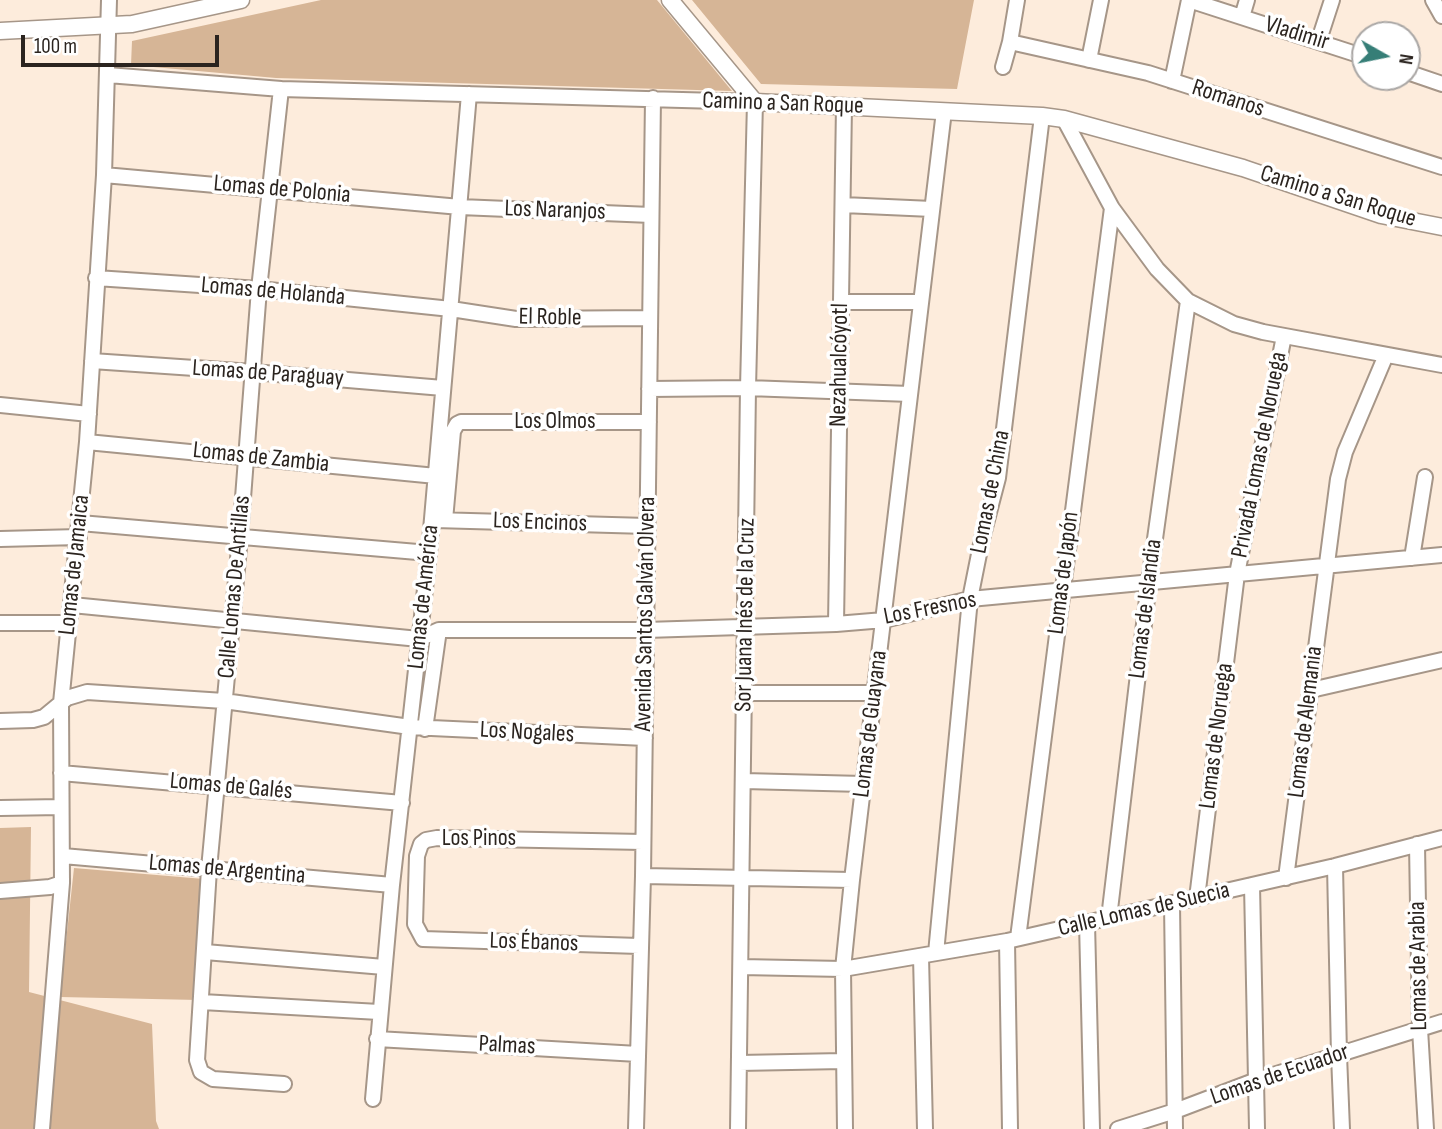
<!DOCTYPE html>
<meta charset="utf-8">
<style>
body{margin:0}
#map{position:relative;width:1442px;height:1129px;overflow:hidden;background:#fdecdc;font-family:"Sofia Sans Condensed",sans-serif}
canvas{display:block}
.north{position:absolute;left:1351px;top:21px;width:70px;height:70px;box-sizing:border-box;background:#fff;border:2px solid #aaa7a5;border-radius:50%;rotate:99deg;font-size:19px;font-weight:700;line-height:28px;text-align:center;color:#2b241f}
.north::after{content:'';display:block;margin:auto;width:24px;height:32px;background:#367e77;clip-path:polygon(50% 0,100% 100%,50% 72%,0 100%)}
.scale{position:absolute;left:21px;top:35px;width:198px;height:32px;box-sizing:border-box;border:4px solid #2b241f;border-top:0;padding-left:9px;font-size:21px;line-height:24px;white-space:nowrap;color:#2b241f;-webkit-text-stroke:5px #fff;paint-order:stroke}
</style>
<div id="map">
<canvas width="1442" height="1129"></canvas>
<div class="north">N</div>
<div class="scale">100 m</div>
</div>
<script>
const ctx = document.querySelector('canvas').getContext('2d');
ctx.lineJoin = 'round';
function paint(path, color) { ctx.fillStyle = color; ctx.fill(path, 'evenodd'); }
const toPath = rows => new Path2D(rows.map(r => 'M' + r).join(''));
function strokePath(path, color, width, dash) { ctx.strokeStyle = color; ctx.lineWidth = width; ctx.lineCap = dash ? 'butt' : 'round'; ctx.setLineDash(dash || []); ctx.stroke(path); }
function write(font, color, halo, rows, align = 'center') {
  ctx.font = font + ' "Sofia Sans Condensed",sans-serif'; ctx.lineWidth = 7; ctx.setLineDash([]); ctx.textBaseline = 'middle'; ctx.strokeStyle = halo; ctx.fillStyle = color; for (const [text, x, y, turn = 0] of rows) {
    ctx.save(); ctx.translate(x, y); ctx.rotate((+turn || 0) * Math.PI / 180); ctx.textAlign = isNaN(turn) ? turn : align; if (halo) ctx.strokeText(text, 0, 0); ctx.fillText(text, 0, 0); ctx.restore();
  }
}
const green = toPath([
 [321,0,657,0,732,91,276,78,131,65,132,41],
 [692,0,974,0,957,89,761,84],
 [31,827,29,992,152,1024,156,1121,159,1129,0,1129,0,828],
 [74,868,204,879,198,1000,60,997]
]);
const minor = toPath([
 [1433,0,1442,16],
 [1242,17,1247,0],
 [1319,40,1332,0],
 [1010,42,1148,73,1442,167],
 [1089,60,1101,0],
 [1003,67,1010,42,1017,0],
 [1407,72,1442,84],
 [108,75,281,89,755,102,748,388,738,1129],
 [1172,81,1189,0,1365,57],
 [281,89,259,289,240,537,209,869,197,1060,201,1072,213,1079,284,1084],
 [1064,119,1112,208,1157,269,1188,301,1234,324,1263,332,1442,365],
 [104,175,460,207,651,215],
 [843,205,932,209],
 [96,278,259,289,451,309,516,319,650,318],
 [841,302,921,302],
 [92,361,253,372,443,388],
 [649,389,748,388,910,394],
 [0,405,89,414],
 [87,442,436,476],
 [435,520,647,526],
 [445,520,453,431,457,424,461,422,649,422],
 [80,523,429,553],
 [0,539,79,537],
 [1412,558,1425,477],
 [72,605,419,639,439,630,646,630,836,624,884,620,970,599,1442,555],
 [0,623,69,623],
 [836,624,844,106],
 [1311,690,1442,660],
 [745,693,875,693],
 [0,721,33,720,44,717,67,698,87,692,224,701,410,727,645,738],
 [425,729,439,630],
 [61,773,402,803],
 [744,781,863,784],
 [0,808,61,807],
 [1417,844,1420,1029,1426,1129],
 [63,856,392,885],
 [1335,866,1339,1055,1342,1129],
 [643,876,852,880],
 [1286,878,1338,479,1345,452,1386,355],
 [1252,885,1257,1129],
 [0,891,50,887,62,883],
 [1197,898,1237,574,1284,336],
 [1172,904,1175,1129],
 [1109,918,1149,582,1188,301],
 [1087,923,1092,1129],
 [1018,938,1112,208],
 [1007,941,1010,1129],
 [639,946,423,939,415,924,417,856,421,844,426,840,437,838,643,842],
 [205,952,384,967],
 [936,953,970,599,982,539,998,478,1042,116],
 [921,956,925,1129],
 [741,967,843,969,1007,941,1335,866,1442,838],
 [202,1002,379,1012],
 [377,1039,638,1054],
 [739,1063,843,1061],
 [373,1099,392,885,429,553,469,94],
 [42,1129,62,883,61,703,87,442,104,175,109,0],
 [636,1129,643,876,653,98],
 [845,1129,843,969,852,880,944,111],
 [1118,1129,1175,1111,1254,1081,1442,1022]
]);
const tertiary = toPath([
 [670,0,755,102,1042,116,1064,119,1243,168,1381,215,1442,227],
 [0,31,132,24,241,0]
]);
const streetNames = [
 ["Vladimir",1297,34,17],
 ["Romanos",1228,99,18],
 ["Camino a San Roque",783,104,2],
 ["Lomas de Polonia",282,190,5],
 ["Camino a San Roque",1338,197,17],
 ["Los Naranjos",555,211,2],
 ["Lomas de Holanda",273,292,5],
 ["El Roble",550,318,1],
 ["Nezahualcóyotl",840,365,-89],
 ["Lomas de Paraguay",268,374,4],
 ["Los Olmos",555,422],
 ["Privada Lomas de Noruega",1260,455,-79],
 ["Lomas de Zambia",261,458,6],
 ["Lomas de China",991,492,-79],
 ["Los Encinos",540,523,2],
 ["Lomas de Jamaica",75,565,-84],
 ["Lomas de Japón",1064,573,-83],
 ["Calle Lomas De Antillas",235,587,-85],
 ["Lomas de América",424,597,-84],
 ["Los Fresnos",930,609,-11],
 ["Lomas de Islandia",1146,609,-83],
 ["Avenida Santos Galván Olvera",646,614,-89],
 ["Sor Juana Inés de la Cruz",746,615,-89],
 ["Lomas de Alemania",1306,722,-83],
 ["Lomas de Guayana",871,724,-83],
 ["Los Nogales",527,733,3],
 ["Lomas de Noruega",1217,736,-83],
 ["Lomas de Galés",231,787,5],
 ["Los Pinos",479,839],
 ["Lomas de Argentina",227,870,5],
 ["Calle Lomas de Suecia",1144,910,-13],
 ["Los Ébanos",534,943,2],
 ["Lomas de Arabia",1419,966,-91],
 ["Palmas",507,1046,3],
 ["Lomas de Ecuador",1280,1075,-19]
];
paint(green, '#d6b596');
strokePath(minor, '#a69688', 18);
strokePath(tertiary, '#a69688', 19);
strokePath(minor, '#fff', 14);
strokePath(tertiary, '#fff', 16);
write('24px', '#2b241f', '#fff', streetNames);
</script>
